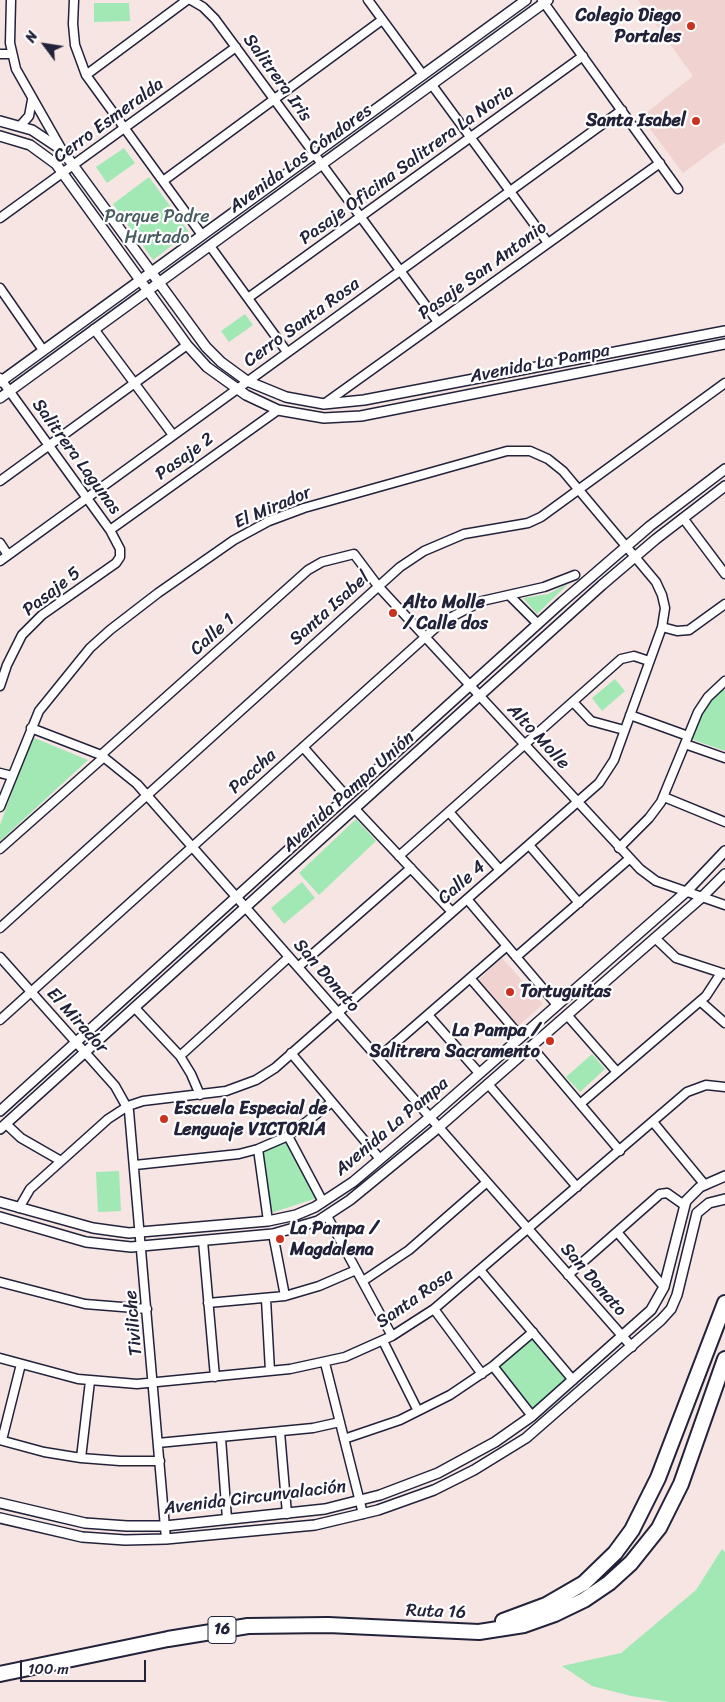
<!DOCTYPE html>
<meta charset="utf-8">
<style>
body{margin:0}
#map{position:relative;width:725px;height:1702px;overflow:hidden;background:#f6e5e3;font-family:Sriracha,sans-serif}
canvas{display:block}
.north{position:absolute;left:20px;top:20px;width:50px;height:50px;-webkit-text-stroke:4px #fff;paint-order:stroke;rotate:301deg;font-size:14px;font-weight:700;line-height:20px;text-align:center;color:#22223b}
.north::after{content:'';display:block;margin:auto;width:18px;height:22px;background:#22223b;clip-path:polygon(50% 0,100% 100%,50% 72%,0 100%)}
.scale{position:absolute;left:20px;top:1660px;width:126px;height:22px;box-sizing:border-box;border:2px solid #22223b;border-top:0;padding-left:6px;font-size:15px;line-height:18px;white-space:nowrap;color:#22223b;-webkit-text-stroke:4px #fff;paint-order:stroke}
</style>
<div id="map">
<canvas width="725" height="1702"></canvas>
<div class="north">N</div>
<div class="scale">100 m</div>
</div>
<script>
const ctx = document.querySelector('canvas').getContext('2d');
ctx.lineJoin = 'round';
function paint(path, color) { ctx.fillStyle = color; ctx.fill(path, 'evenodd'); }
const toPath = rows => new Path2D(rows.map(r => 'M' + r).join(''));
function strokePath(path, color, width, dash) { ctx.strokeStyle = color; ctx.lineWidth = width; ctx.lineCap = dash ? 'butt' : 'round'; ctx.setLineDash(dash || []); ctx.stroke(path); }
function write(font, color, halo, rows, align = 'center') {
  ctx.font = font + ' Sriracha,sans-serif'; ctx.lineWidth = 4.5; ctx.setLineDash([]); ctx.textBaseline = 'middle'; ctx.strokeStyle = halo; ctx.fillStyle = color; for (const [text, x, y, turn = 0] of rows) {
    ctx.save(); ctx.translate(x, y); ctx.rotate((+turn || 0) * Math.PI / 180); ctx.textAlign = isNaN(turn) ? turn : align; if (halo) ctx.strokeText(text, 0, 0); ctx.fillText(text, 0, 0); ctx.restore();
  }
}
const built = toPath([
 [638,0,725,0,725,142,683,173,641,117,693,76],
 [502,958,543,1004,517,1027,477,981]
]);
const green = toPath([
 [94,3,129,3,130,21,94,22],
 [124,148,135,163,107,183,96,167],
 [149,177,189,232,153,260,113,204],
 [245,314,253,325,229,342,221,331],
 [569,583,537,614,523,598,548,594],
 [615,679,625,691,602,711,592,698],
 [722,688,725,690,725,751,691,739,695,722,703,707],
 [32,737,88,760,0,841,0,825],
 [356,819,376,841,319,895,299,873],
 [302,882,315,898,284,924,271,908],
 [592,1054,605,1069,580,1092,566,1077],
 [285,1141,288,1142,317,1198,271,1213,262,1154,266,1149],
 [119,1171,121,1211,98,1212,96,1172],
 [528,1339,535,1339,567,1377,566,1380,533,1409,529,1409,500,1369,500,1365],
 [722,1549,725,1552,725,1702,670,1702,631,1696,592,1686,562,1666,621,1653,696,1590]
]);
const minor = toPath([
 [11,0,10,43,16,69,62,150],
 [74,0,73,24,75,45,86,75,202,235],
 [191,0,203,7,215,19,438,322],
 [368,0,423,75],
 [542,0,678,189],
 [0,54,12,54],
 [86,75,187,0],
 [432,85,548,243],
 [21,125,29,116,32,100],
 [163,181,382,20],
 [0,218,236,47],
 [210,246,287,352],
 [0,288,43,350],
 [248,298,583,56],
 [94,329,173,435],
 [0,378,110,530,120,549,120,557,116,563,42,615,22,635,7,665,0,686],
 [324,404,660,163],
 [0,481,187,345],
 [683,518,725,574],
 [110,530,278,410],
 [0,543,8,555],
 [0,561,622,110],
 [510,596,538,624],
 [662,627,677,631,689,630,725,604],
 [573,702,591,721,624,730],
 [630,715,688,736],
 [31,728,101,755,137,784,632,1347],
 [685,744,725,758],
 [303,747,347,797],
 [101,755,308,570,322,562,354,554,378,586,640,869,656,881,725,905],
 [0,773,12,776],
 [664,797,725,822],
 [0,807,39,711,90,648,110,630,158,593,234,540,269,521,304,508,507,451,530,451,548,459,563,471,656,582,662,595,665,608,662,627,614,760,599,783,275,1068,256,1080,226,1091,143,1101,128,1106,108,1119,30,1189,19,1208],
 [355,809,452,912],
 [449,812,500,870],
 [529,845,579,903],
 [619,848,649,818,661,802,698,712,708,697,725,681],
 [0,849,104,757],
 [399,856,621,659,634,656,649,661],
 [467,899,557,1005],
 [0,928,400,567,424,551,464,534,528,523,541,517,725,383],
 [655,938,676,958,725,974],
 [0,957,115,1086,129,1111,166,1539],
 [516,957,629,859],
 [298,967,411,868],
 [470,978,521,1037],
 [700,1001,725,1023],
 [135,1008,180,1056,191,1074,200,1095],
 [428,1015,479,1073],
 [567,1015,617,1072],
 [0,1020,442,622,482,601,544,587,575,575],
 [531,1046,620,1151],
 [291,1053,380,1159],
 [180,1056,289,957],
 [378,1058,507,946],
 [488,1084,577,1187],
 [580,1104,706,996,721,973],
 [653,1122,705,1185],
 [6,1124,21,1138,61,1161],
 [288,1136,323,1202],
 [258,1149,268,1221],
 [135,1165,239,1154,258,1149,288,1136,332,1102],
 [327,1216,392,1336],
 [617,1232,664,1287],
 [273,1234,285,1296],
 [203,1241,215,1377],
 [480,1270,573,1380],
 [568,1275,660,1194,667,1193,684,1205],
 [363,1281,409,1250,487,1182],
 [0,1282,85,1304,147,1309],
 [266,1299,270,1371],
 [208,1303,285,1296,319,1286,356,1270],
 [434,1309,482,1374],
 [383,1341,418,1411],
 [0,1358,78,1379,137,1384,290,1369,345,1357,392,1336,434,1309,687,1092,706,1085,725,1087],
 [325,1363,363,1514],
 [493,1366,532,1416],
 [280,1432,287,1514],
 [221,1438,227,1519],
 [344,1439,400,1420,450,1395,493,1366,533,1332],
 [0,1440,44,1452,81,1458,120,1461,160,1461],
 [2,1440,21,1364],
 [158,1443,313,1428,340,1422],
 [81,1458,90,1381]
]);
const tertiary = toPath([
 [0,121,32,130,62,150,206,347,221,362,247,381,286,397,324,404,364,400,725,331],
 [0,136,30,145,56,164,187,345,207,367,246,395,278,410,324,418,361,416,725,344],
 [0,382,526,0],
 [0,398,548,0],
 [0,1111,562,602,650,526,725,469],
 [0,1129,602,585,656,539,725,486],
 [0,1202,93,1228,129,1233,268,1221,296,1215,315,1207,353,1182,430,1117,687,891,725,851],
 [0,1217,86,1242,131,1247,273,1234,318,1221,350,1200,439,1127,702,897,725,874],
 [0,1503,85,1523,127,1526,165,1526,325,1509,380,1495,438,1473,495,1442,532,1416,651,1310,664,1287,686,1201,700,1187,725,1176],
 [0,1518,82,1537,125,1540,166,1539,315,1525,378,1510,434,1490,474,1470,526,1438,661,1320,671,1309,677,1295,697,1213,709,1203,725,1199]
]);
const motorway = toPath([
 [503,1621,546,1605,584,1583,615,1553,632,1530,658,1478,725,1303],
 [0,1674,168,1639,248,1626,328,1625,479,1632,524,1625,555,1614,584,1600,609,1583,631,1563,659,1528,681,1484,725,1359]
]);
const markers = [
 [691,26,5,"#c8321e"],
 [696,121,5,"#c8321e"],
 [393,613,5,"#c8321e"],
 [510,992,5,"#c8321e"],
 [550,1041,5,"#c8321e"],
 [164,1119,5,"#c8321e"],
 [280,1239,5,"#c8321e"]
];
const shields = [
 [222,1630,28]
];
const shieldNames = [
 ["16",222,1630]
];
const poiNames = [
 ["Colegio Diego",681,16,"right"],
 ["Portales",681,37,"right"],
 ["Santa Isabel",686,121,"right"],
 ["Alto Molle",403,603],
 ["/ Calle dos",403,624],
 ["Tortuguitas",520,992],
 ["La Pampa /",540,1031,"right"],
 ["Salitrera Sacramento",540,1052,"right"],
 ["Escuela Especial de",174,1109],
 ["Lenguaje VICTORIA",174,1130],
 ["La Pampa /",290,1229],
 ["Magdalena",290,1250]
];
const streetNames = [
 ["Salitrera Iris",277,78,54],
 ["Cerro Esmeralda",109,121,-36],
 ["Avenida Los Cóndores",301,159,-36],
 ["Pasaje Oficina Salitrera La Noria",407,165,-36],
 ["Pasaje San Antonio",483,271,-36],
 ["Cerro Santa Rosa",302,323,-36],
 ["Avenida La Pampa",540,364,-11],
 ["Salitrera Lagunas",76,457,54],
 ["Pasaje 2",185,457,-36],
 ["El Mirador",273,508,-23],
 ["Pasaje 5",52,592,-38],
 ["Santa Isabel",330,609,-42],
 ["Calle 1",213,635,-42],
 ["Alto Molle",538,737,47],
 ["Paccha",253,772,-42],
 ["Avenida Pampa Unión",349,792,-42],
 ["Calle 4",462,883,-41],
 ["San Donato",326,976,49],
 ["El Mirador",77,1021,48],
 ["Avenida La Pampa",392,1127,-40],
 ["San Donato",593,1280,49],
 ["Santa Rosa",415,1299,-35],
 ["Tiviliche",134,1323,-95],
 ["Avenida Circunvalación",255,1498,-7],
 ["Ruta 16",436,1612,2]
];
const parkNames = [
 ["Parque Padre",157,217],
 ["Hurtado",157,238]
];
paint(built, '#f0d3d0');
paint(green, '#a2e8b5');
strokePath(minor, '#22223b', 11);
strokePath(tertiary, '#22223b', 12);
strokePath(motorway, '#22223b', 18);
strokePath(minor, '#fff', 8);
strokePath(tertiary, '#fff', 9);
strokePath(motorway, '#fff', 14);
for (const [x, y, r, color] of markers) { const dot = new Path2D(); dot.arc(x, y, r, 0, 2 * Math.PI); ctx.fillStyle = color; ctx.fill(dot); strokePath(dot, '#fff', 2); }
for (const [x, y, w] of shields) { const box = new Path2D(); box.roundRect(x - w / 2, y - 13.5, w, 27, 4); ctx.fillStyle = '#fff'; ctx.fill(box); strokePath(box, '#22223b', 1); }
write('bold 16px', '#22223b', null, shieldNames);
write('bold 18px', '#22223b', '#fff', poiNames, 'left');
write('18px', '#22223b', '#fff', streetNames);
write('18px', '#485d60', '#fff', parkNames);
</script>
